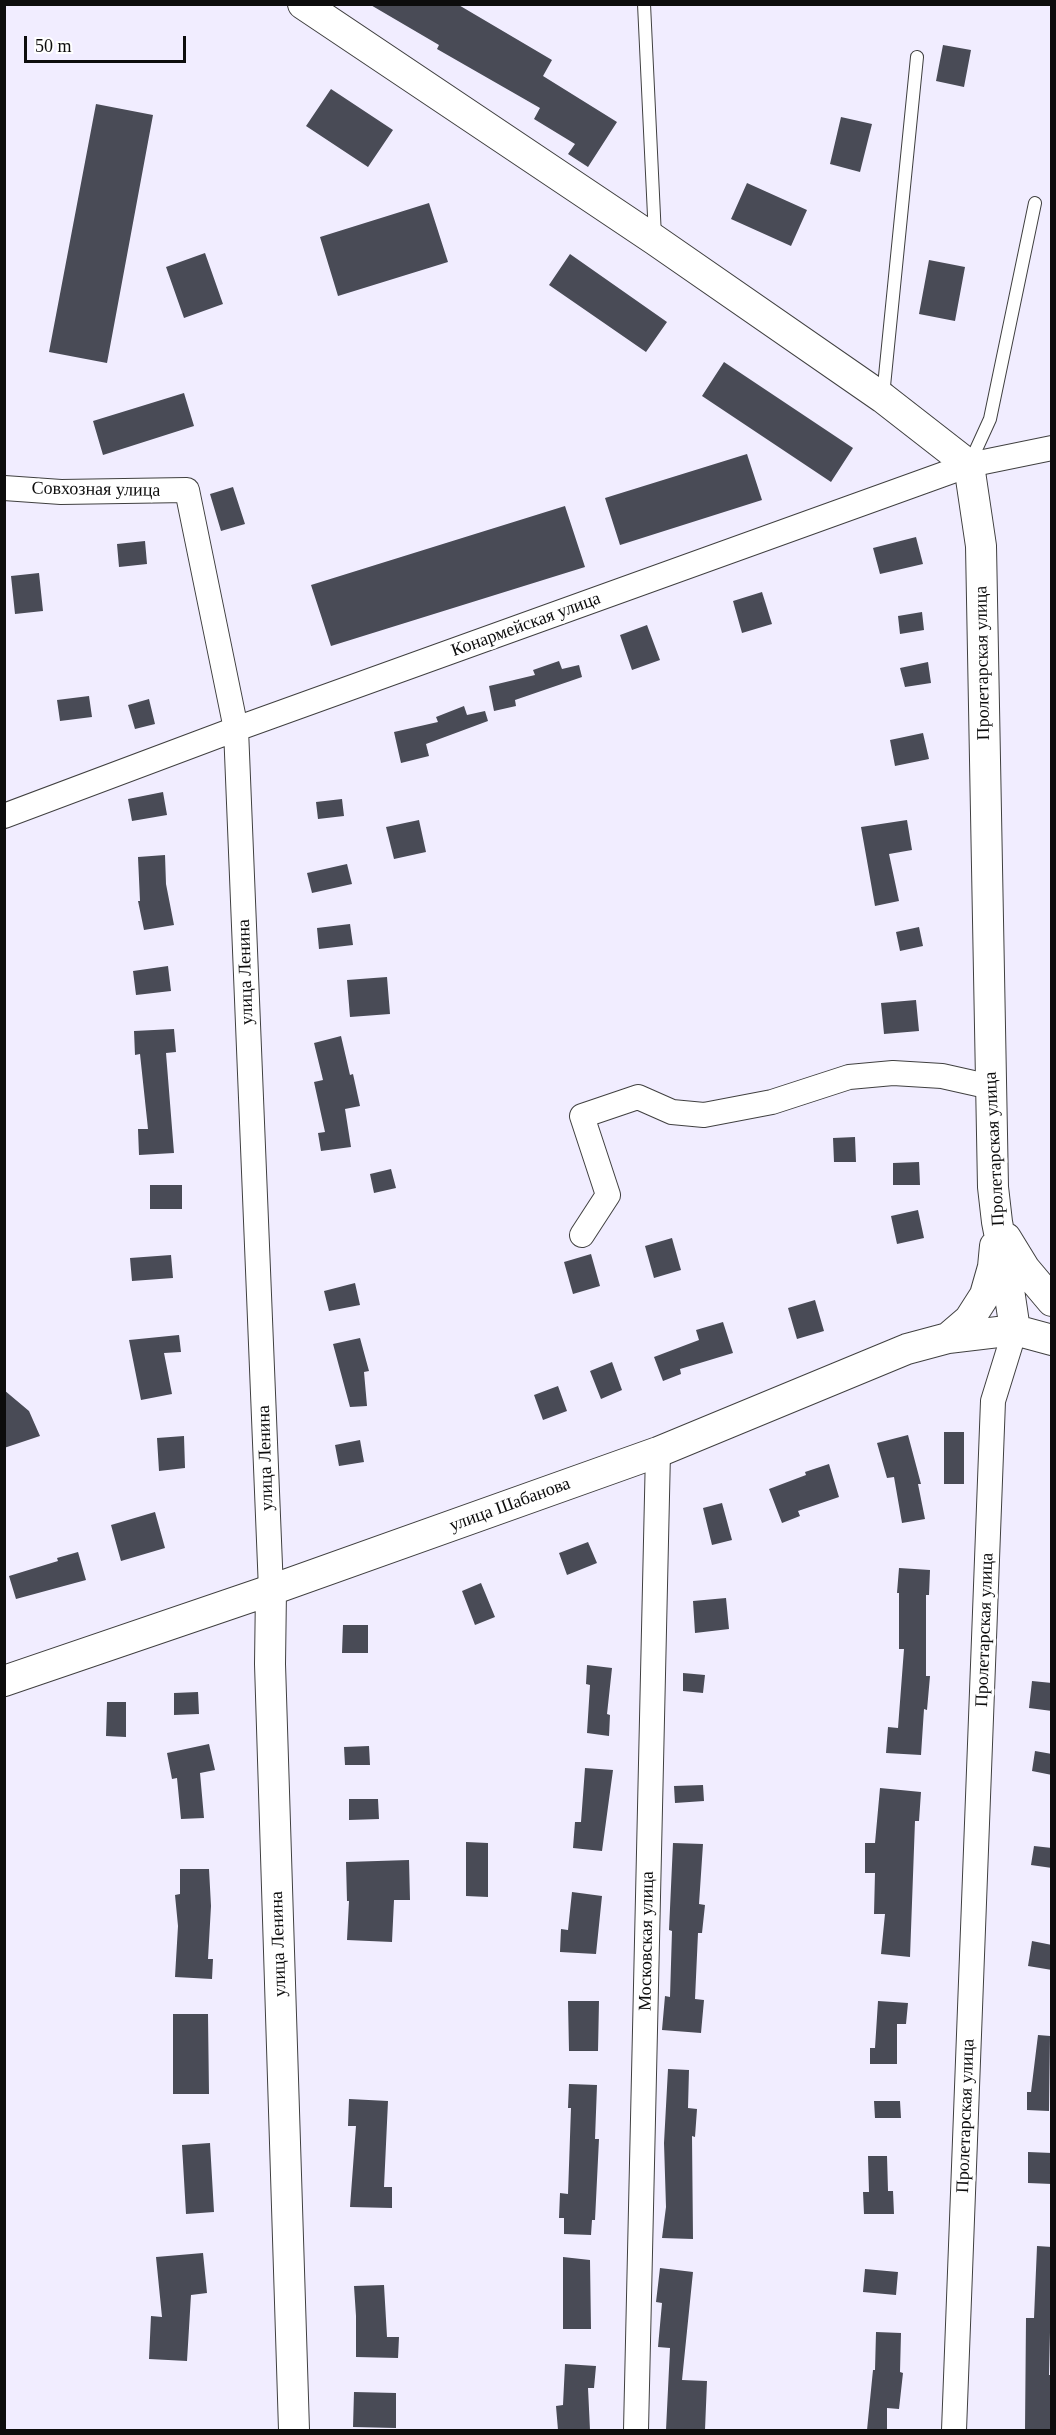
<!DOCTYPE html>
<meta charset="utf-8">
<style>
body{margin:0}
#map{position:relative;width:1056px;height:2435px;overflow:hidden;background:#f1edff;font-family:Georgia,serif}
canvas{display:block}
.frame{position:absolute;inset:0;border:6px solid #0d0d0d;pointer-events:none}
.scale{position:absolute;left:24px;top:36px;width:162px;height:27px;box-sizing:border-box;border:3px solid #0d0d0d;border-top:0;padding-left:8px;font-size:18px;line-height:21px;white-space:nowrap;color:#0d0d0d;-webkit-text-stroke:4px #fff;paint-order:stroke}
</style>
<div id="map">
<canvas width="1056" height="2435"></canvas>
<div class="frame"></div>
<div class="scale">50 m</div>
</div>
<script>
const ctx = document.querySelector('canvas').getContext('2d');
ctx.lineJoin = 'round';
function paint(path, color) { ctx.fillStyle = color; ctx.fill(path, 'evenodd'); }
const toPath = rows => new Path2D(rows.map(r => 'M' + r).join(''));
function strokePath(path, color, width, dash) { ctx.strokeStyle = color; ctx.lineWidth = width; ctx.lineCap = dash ? 'butt' : 'round'; ctx.setLineDash(dash || []); ctx.stroke(path); }
function write(font, color, halo, rows, align = 'center') {
  ctx.font = font + ' Georgia,serif'; ctx.lineWidth = 6; ctx.setLineDash([]); ctx.textBaseline = 'middle'; ctx.strokeStyle = halo; ctx.fillStyle = color; for (const [text, x, y, turn = 0] of rows) {
    ctx.save(); ctx.translate(x, y); ctx.rotate((+turn || 0) * Math.PI / 180); ctx.textAlign = isNaN(turn) ? turn : align; if (halo) ctx.strokeText(text, 0, 0); ctx.fillText(text, 0, 0); ctx.restore();
  }
}
const building = toPath([
 [369,4,457,4,552,60,543,76,617,122,588,167,568,154,575,144,534,119,540,108,437,49,439,45],
 [943,45,971,50,964,87,936,81],
 [331,89,393,130,368,167,306,126],
 [96,104,153,115,107,363,49,352],
 [841,117,872,124,860,172,830,164],
 [747,183,807,210,791,246,731,219],
 [429,203,448,262,338,296,320,237],
 [205,253,223,304,184,318,166,267],
 [570,254,667,322,646,352,549,285],
 [929,260,965,267,955,321,919,314],
 [724,362,853,448,831,482,702,396],
 [184,393,194,426,103,455,93,421],
 [747,454,762,500,620,545,605,498],
 [233,487,245,524,221,531,210,494],
 [565,506,585,567,331,646,311,585],
 [916,537,923,564,880,574,873,548],
 [145,541,147,564,119,567,117,544],
 [39,573,43,611,15,614,11,576],
 [762,592,772,624,742,633,733,601],
 [922,612,924,630,900,634,898,616],
 [647,625,660,660,632,670,620,635],
 [559,661,562,669,579,665,582,677,515,700,516,706,494,711,489,686,535,675,533,670],
 [928,662,931,683,905,687,900,668],
 [89,696,92,717,60,721,57,700],
 [149,699,155,724,135,729,128,705],
 [464,706,467,715,485,711,488,721,426,744,429,756,401,763,394,732,438,722,436,717],
 [923,733,929,759,895,766,890,740],
 [163,792,167,815,132,821,128,799],
 [342,799,344,816,318,819,316,802],
 [419,820,426,852,394,859,386,827],
 [907,820,912,850,889,854,899,901,875,906,861,827],
 [165,855,166,884,174,925,144,930,138,901,140,901,138,857],
 [347,864,352,884,312,893,307,873],
 [350,924,353,945,319,949,317,928],
 [919,927,923,946,900,951,896,932],
 [168,966,171,991,136,995,133,971],
 [387,977,390,1014,350,1017,347,980],
 [916,1000,919,1031,884,1034,881,1003],
 [174,1029,176,1052,166,1053,174,1153,139,1155,138,1129,148,1129,140,1054,135,1055,134,1031],
 [341,1036,350,1075,353,1074,360,1106,345,1109,351,1147,321,1151,318,1133,325,1132,314,1082,323,1080,314,1043],
 [855,1137,856,1162,834,1162,833,1138],
 [919,1162,920,1185,893,1185,893,1163],
 [391,1169,396,1188,374,1193,370,1174],
 [150,1185,182,1185,182,1209,150,1209],
 [918,1210,924,1238,897,1244,891,1216],
 [672,1238,681,1270,654,1278,645,1246],
 [591,1254,600,1286,573,1294,564,1262],
 [171,1255,173,1278,132,1281,130,1258],
 [355,1283,360,1305,329,1311,324,1291],
 [815,1300,824,1331,797,1339,788,1308],
 [723,1322,733,1353,680,1369,681,1374,663,1381,654,1357,699,1340,696,1330],
 [179,1335,181,1352,164,1353,172,1394,141,1400,129,1340],
 [360,1338,369,1371,364,1372,367,1406,350,1407,333,1344],
 [612,1362,622,1390,601,1399,590,1371],
 [558,1386,567,1411,543,1420,534,1395],
 [4,1390,29,1411,40,1436,4,1448],
 [944,1432,964,1432,964,1484,944,1484],
 [908,1435,921,1484,918,1484,925,1519,902,1523,894,1477,887,1478,877,1443],
 [184,1436,185,1468,159,1471,157,1438],
 [360,1440,364,1462,339,1466,335,1445],
 [829,1464,839,1497,798,1511,800,1516,782,1523,769,1489,806,1475,805,1472],
 [722,1503,732,1540,712,1545,703,1508],
 [155,1512,165,1548,121,1561,111,1525],
 [588,1542,597,1563,567,1575,559,1553],
 [78,1552,86,1580,16,1599,9,1576,58,1561,57,1558],
 [899,1568,930,1570,929,1595,926,1595,926,1676,930,1676,927,1710,924,1709,921,1755,886,1753,888,1727,898,1728,904,1649,899,1649,899,1593,897,1593],
 [481,1583,495,1617,475,1625,462,1591],
 [726,1598,729,1629,695,1633,693,1601],
 [343,1625,368,1625,368,1653,342,1653],
 [587,1665,612,1668,607,1714,610,1715,609,1736,587,1733,590,1685,586,1684],
 [683,1673,705,1675,703,1693,683,1691],
 [1032,1681,1052,1683,1052,1711,1029,1708],
 [198,1692,199,1714,174,1715,174,1693],
 [107,1702,126,1702,126,1737,106,1736],
 [209,1744,215,1770,200,1773,204,1818,181,1819,177,1778,172,1779,167,1753],
 [369,1746,370,1765,345,1765,344,1747],
 [1035,1751,1052,1754,1052,1775,1032,1771],
 [585,1768,613,1770,602,1851,573,1848,575,1822,581,1822],
 [703,1785,704,1801,675,1803,674,1786],
 [880,1788,921,1792,919,1821,915,1821,910,1957,881,1954,885,1914,874,1914,875,1873,865,1873,865,1843,875,1843],
 [349,1799,378,1799,379,1819,349,1820],
 [466,1842,488,1843,488,1897,466,1896],
 [673,1843,703,1844,699,1904,705,1905,702,1933,698,1933,695,1999,704,2000,701,2033,662,2030,665,1996,670,1997,672,1931,669,1930],
 [1034,1846,1052,1848,1052,1868,1031,1865],
 [409,1860,410,1900,394,1900,392,1942,347,1940,349,1901,347,1901,346,1862],
 [180,1869,209,1869,211,1906,208,1959,213,1959,212,1979,175,1977,178,1926,175,1895,180,1894],
 [572,1892,602,1896,596,1954,560,1952,561,1929,568,1930],
 [1032,1941,1052,1945,1052,1970,1028,1966],
 [568,2001,599,2001,598,2051,569,2051],
 [878,2001,908,2003,906,2024,897,2024,897,2064,870,2064,870,2048,875,2048],
 [173,2014,208,2014,209,2094,173,2094],
 [1038,2035,1050,2036,1049,2111,1027,2110,1027,2092,1031,2092],
 [668,2069,689,2070,688,2108,697,2109,695,2137,692,2136,693,2239,662,2238,666,2207,664,2143],
 [569,2084,597,2085,595,2139,599,2139,595,2220,592,2220,591,2235,564,2234,564,2218,559,2218,560,2193,568,2194,571,2108,568,2108],
 [349,2099,388,2101,384,2187,392,2187,392,2208,350,2207,356,2126,348,2126],
 [874,2101,900,2101,901,2118,875,2118],
 [210,2143,214,2212,186,2214,182,2145],
 [1028,2152,1052,2153,1052,2184,1028,2183],
 [868,2156,887,2156,888,2191,893,2191,894,2214,864,2214,863,2192,869,2192],
 [1037,2246,1052,2247,1049,2375,1052,2375,1052,2430,1025,2430,1026,2318,1034,2318],
 [203,2253,207,2293,191,2295,187,2361,149,2359,151,2316,162,2317,156,2257],
 [563,2257,590,2260,591,2329,563,2329],
 [660,2268,693,2272,682,2380,707,2381,705,2430,666,2430,670,2348,658,2347,662,2303,656,2302],
 [865,2269,898,2272,896,2295,863,2292],
 [384,2285,387,2337,399,2337,398,2358,356,2357,356,2316,354,2286],
 [876,2332,901,2333,900,2372,903,2373,899,2409,887,2408,887,2430,867,2430,873,2370,875,2370],
 [565,2364,596,2366,594,2388,588,2388,590,2430,558,2430,556,2406,563,2405],
 [354,2392,396,2393,396,2428,353,2427]
]);
const service = toPath([
 [644,4,655,237],
 [883,396,917,57],
 [969,465,990,419,1035,203]
]);
const minor = toPath([
 [4,488,61,492,187,490,236,729,271,1590],
 [4,816,236,729,969,465,1052,448],
 [582,1235,608,1195,582,1116,638,1097,672,1112,704,1115,772,1102,849,1077,893,1073,942,1076,991,1087],
 [636,2430,658,1452],
 [954,2430,993,1401,1015,1330]
]);
const tertiary = toPath([
 [303,4,655,240,883,398,969,465,981,546,993,1187,997,1222,1005,1263,1015,1330],
 [1006,1238,1025,1269,1052,1301],
 [948,1338,969,1320,985,1295,993,1267,995,1246],
 [271,1590,270,1664,294,2430],
 [4,1681,271,1590,658,1452,907,1349,948,1338,1015,1330,1052,1340]
]);
const streetNames = [
 ["Совхозная улица",96,490,1],
 ["Конармейская улица",526,625,-20],
 ["Пролетарская улица",983,663,-91],
 ["улица Ленина",246,972,-92],
 ["Пролетарская улица",995,1149,-93],
 ["улица Ленина",266,1458,-92],
 ["улица Шабанова",510,1505,-20],
 ["Пролетарская улица",985,1630,-88],
 ["Московская улица",647,1941,-89],
 ["улица Ленина",279,1944,-92],
 ["Пролетарская улица",966,2116,-88]
];
paint(building, '#494b56');
strokePath(service, '#404040', 14);
strokePath(minor, '#404040', 26);
strokePath(tertiary, '#404040', 32);
strokePath(service, '#fff', 12);
strokePath(minor, '#fff', 24);
strokePath(tertiary, '#fff', 30);
write('18px', '#0d0d0d', '#fff', streetNames);
</script>
